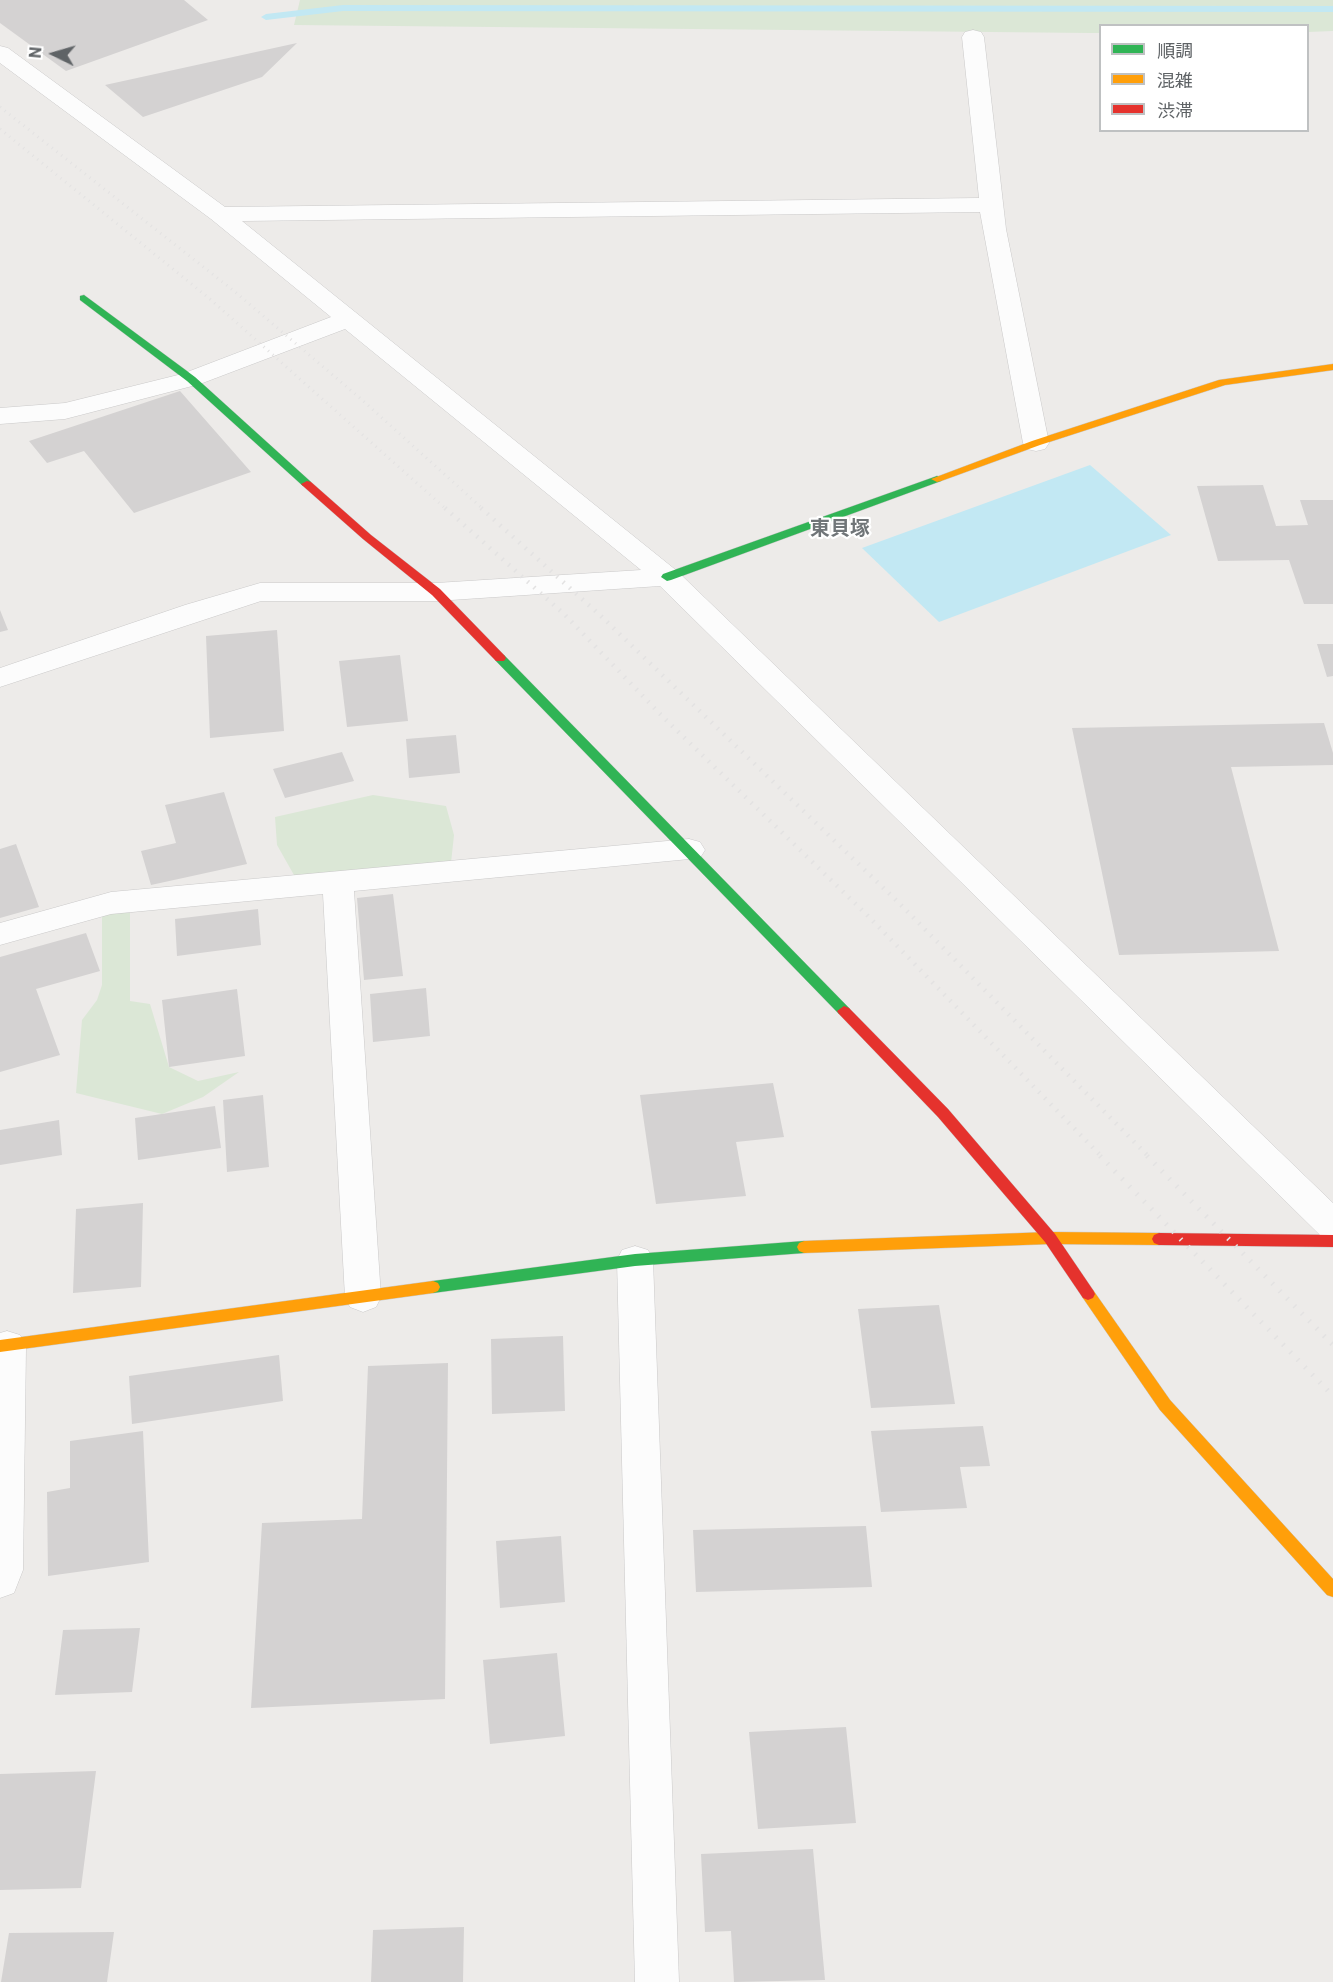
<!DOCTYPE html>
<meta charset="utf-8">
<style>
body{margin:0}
#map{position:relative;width:1333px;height:1982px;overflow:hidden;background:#edebe9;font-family:Roboto,"Noto Sans JP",sans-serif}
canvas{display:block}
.legend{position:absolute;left:1099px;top:24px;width:210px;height:108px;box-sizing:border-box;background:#fff;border:2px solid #bfc1c2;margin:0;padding:8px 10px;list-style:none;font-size:18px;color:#5f6366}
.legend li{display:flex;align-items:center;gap:12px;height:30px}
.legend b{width:30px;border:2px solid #bfc1c2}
.north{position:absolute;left:24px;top:24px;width:60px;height:60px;-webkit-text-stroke:4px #fff;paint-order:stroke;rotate:275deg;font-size:16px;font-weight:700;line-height:24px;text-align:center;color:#5f6366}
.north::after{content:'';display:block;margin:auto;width:21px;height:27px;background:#5f6366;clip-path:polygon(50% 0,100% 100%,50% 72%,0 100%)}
</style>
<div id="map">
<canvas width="1333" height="1982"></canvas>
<ul class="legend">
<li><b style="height:8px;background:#30b455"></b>順調</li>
<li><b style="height:8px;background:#ff9f0a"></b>混雑</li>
<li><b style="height:8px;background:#e5322d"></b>渋滞</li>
</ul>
<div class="north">N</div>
</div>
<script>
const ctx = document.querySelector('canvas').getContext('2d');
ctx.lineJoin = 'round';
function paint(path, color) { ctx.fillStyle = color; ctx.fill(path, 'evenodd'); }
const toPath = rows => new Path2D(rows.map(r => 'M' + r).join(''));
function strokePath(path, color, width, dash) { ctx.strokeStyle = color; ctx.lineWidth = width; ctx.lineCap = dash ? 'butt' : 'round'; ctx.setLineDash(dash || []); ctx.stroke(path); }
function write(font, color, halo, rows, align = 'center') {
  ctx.font = font + ' Roboto,"Noto Sans JP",sans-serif'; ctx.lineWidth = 4.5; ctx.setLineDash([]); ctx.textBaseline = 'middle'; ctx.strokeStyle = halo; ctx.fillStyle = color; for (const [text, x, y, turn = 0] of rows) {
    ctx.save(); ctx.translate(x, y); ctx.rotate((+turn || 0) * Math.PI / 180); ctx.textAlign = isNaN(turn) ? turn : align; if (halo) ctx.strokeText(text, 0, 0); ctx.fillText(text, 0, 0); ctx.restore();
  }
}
const green = toPath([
 [300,0,1333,0,1333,31,1308,32,1308,26,1100,26,1100,33,1090,33,294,25],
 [373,795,446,806,454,835,450,872,327,883,294,875,277,845,275,817],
 [130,901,130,1001,150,1004,169,1067,198,1081,239,1072,203,1097,162,1114,76,1093,82,1020,97,1000,102,985,102,905]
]);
const water = toPath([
 [1090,465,1171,535,939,622,862,548]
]);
const stream = toPath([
 [343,5,1333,6,1333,12,343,11,266,20,261,17,266,14,343,5]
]);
const building = toPath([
 [0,0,184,0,208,20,66,71,0,23],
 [297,43,262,77,143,117,105,85],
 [180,391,251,472,134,513,84,451,47,463,29,441],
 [1263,485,1276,526,1308,525,1300,500,1333,500,1333,604,1304,604,1289,560,1218,561,1197,486],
 [0,610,8,630,0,632],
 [277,630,284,731,210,738,206,636],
 [1317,644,1333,644,1333,676,1327,677],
 [400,655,408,721,347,727,339,661],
 [1324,723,1333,753,1333,765,1231,767,1279,951,1119,955,1072,728],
 [456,735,460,773,409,778,406,739],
 [342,752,354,781,285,798,273,769],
 [224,792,247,864,151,885,141,851,176,843,165,805],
 [16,844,39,907,0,918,0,849],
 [393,894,403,976,364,980,357,898],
 [258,909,261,945,177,956,175,919],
 [86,933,100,971,36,989,60,1055,0,1072,0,957],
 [426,988,430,1036,373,1042,370,994],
 [237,989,245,1056,169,1067,162,1000],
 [773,1083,784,1137,736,1142,746,1196,656,1204,640,1095],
 [263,1095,269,1167,227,1172,223,1100],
 [215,1106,221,1148,138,1160,135,1118],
 [59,1120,62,1155,0,1165,0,1130],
 [143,1203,141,1287,73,1293,76,1209],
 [939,1305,955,1404,871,1408,858,1309],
 [563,1336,565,1411,492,1414,491,1339],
 [279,1355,283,1401,132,1424,129,1376],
 [448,1363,445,1699,251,1708,262,1523,362,1519,368,1366],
 [983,1426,990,1466,960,1467,967,1508,881,1512,871,1431],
 [143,1431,149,1562,48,1576,47,1492,70,1488,70,1441],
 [866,1526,872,1587,696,1592,693,1530],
 [561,1536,565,1602,500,1608,496,1541],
 [140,1628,132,1692,55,1695,63,1630],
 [557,1653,565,1736,490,1744,483,1660],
 [846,1727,856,1823,758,1829,749,1732],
 [96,1771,81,1888,0,1890,0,1774],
 [813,1849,825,1980,734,1982,731,1931,705,1932,701,1854],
 [464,1927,463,1982,371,1982,373,1930],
 [114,1932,107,1982,1,1982,9,1933]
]);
const street = toPath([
 [973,30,981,32,984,37,1006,229,1049,443,1045,449,1036,451,1027,449,1023,443,980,212,242,221,677,571,1333,1203,1333,1239,1320,1235,660,586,436,601,261,601,0,687,0,668,185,605,260,583,436,583,641,570,345,329,200,384,65,419,0,424,0,408,65,403,182,374,331,317,211,219,0,63,0,46,8,48,225,207,979,198,962,37,965,32,973,30],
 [689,839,700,842,705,850,700,858,354,891,381,1297,376,1307,363,1312,350,1307,345,1297,323,894,111,914,0,945,0,923,111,892,689,839],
 [635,1246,648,1250,653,1260,679,1982,635,1982,617,1260,622,1250,635,1246],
 [7,1331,20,1335,26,1346,23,1570,14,1593,0,1598,0,1333,7,1331]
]);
const fast = toPath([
 [84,295,195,377,311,482,311,486,303,486,187,381,80,300,80,296,84,295],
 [937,476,943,479,941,481,671,580,667,581,661,577,663,574,937,476],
 [500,654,504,655,849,1008,851,1011,849,1014,839,1014,496,661,494,658,496,655,500,654],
 [804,1241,809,1243,811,1247,809,1251,804,1253,635,1266,433,1293,428,1291,426,1287,428,1283,433,1281,635,1254,804,1241]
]);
const slow = toPath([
 [1333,364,1333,370,1225,385,1040,445,941,481,937,482,931,479,1032,441,1219,380,1333,364],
 [1050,1232,1159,1233,1164,1235,1166,1239,1164,1243,1159,1245,1050,1244,804,1253,799,1251,797,1247,799,1243,804,1241,1050,1232],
 [433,1281,438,1283,440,1287,438,1291,433,1293,0,1352,0,1340,433,1281],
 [1088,1288,1093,1290,1170,1400,1333,1579,1333,1597,1327,1595,1160,1410,1083,1298,1081,1294,1083,1290,1088,1288]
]);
const jam = toPath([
 [307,481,311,482,371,535,440,589,504,655,506,658,504,661,496,661,432,595,363,539,303,486,301,484,307,481],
 [844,1006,849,1008,948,1109,1055,1234,1093,1290,1095,1294,1093,1298,1088,1300,1083,1298,1045,1242,938,1117,839,1014,837,1011,844,1006],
 [1159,1233,1333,1235,1333,1247,1159,1245,1154,1243,1152,1239,1154,1235,1159,1233]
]);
const railFar2 = toPath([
 [0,107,234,291,361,399,483,509],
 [0,129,210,299,446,509]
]);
const railFar1 = toPath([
 [445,508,564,614,663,717,868,916,1102,1157],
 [481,508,602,617,899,903,1149,1157]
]);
const rail = toPath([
 [1100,1156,1333,1396],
 [1147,1156,1333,1345]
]);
const quarterNames = [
 ["東貝塚",840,530]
];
paint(green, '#dbe7d6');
paint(water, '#c2e8f3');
paint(stream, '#c2e8f3');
paint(building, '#d4d2d2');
strokePath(street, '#cac9c9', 1);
strokePath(fast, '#c9c9c9', 1);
strokePath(slow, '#c9c9c9', 1);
strokePath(jam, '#c9c9c9', 1);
paint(street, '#fcfcfc');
paint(fast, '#30b455');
paint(slow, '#ff9f0a');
paint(jam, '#e5322d');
strokePath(railFar2, '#e3e2e2', 3, [1, 5]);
strokePath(railFar1, '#e3e2e2', 4.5, [1.5, 7]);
strokePath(rail, '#e3e2e2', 5, [1.5, 9]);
write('bold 20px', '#707578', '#fff', quarterNames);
</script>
